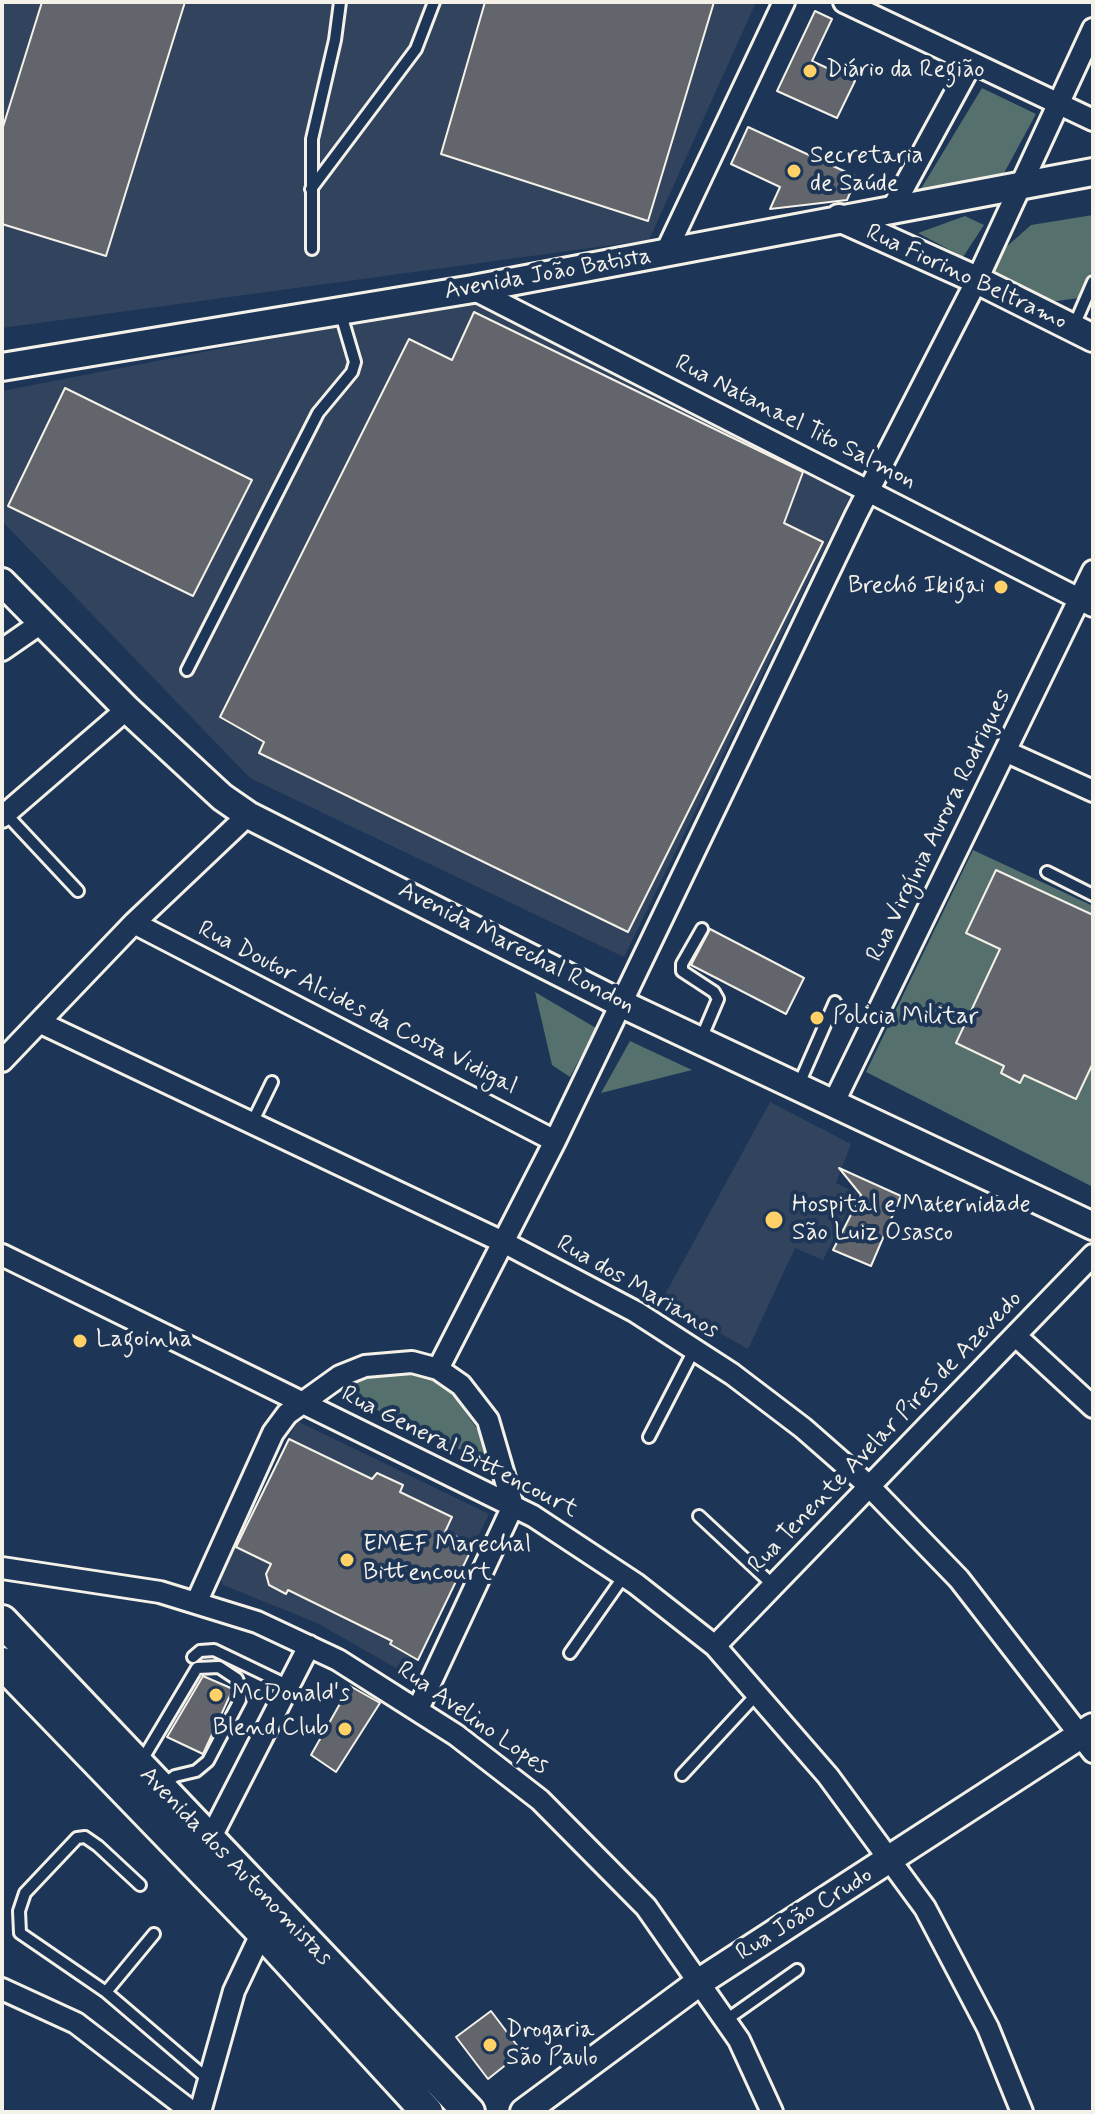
<!DOCTYPE html>
<meta charset="utf-8">
<style>
body{margin:0}
#map{position:relative;width:1095px;height:2114px;overflow:hidden;background:#1d3557;font-family:Mynerve,sans-serif}
canvas{display:block}
.frame{position:absolute;inset:0;border:4px solid #f4f1e8;pointer-events:none}
</style>
<div id="map">
<canvas width="1095" height="2114"></canvas>
<div class="frame"></div>
</div>
<script>
const ctx = document.querySelector('canvas').getContext('2d');
ctx.lineJoin = 'round';
function paint(path, color) { ctx.fillStyle = color; ctx.fill(path, 'evenodd'); }
const toPath = rows => new Path2D(rows.map(r => 'M' + r).join(''));
function strokePath(path, color, width, dash) { ctx.strokeStyle = color; ctx.lineWidth = width; ctx.lineCap = dash ? 'butt' : 'round'; ctx.setLineDash(dash || []); ctx.stroke(path); }
function write(font, color, halo, rows, align = 'center') {
  ctx.font = font + ' Mynerve,sans-serif'; ctx.lineWidth = 8; ctx.setLineDash([]); ctx.textBaseline = 'middle'; ctx.strokeStyle = halo; ctx.fillStyle = color; for (const [text, x, y, turn = 0] of rows) {
    ctx.save(); ctx.translate(x, y); ctx.rotate((+turn || 0) * Math.PI / 180); ctx.textAlign = isNaN(turn) ? turn : align; if (halo) ctx.strokeText(text, 0, 0); ctx.fillText(text, 0, 0); ctx.restore();
  }
}
const built = toPath([
 [2,2,756,2,649,240,2,328],
 [472,300,850,496,624,957,250,778,2,521,2,391],
 [770,1102,851,1144,836,1183,857,1193,823,1260,795,1248,748,1349,662,1300],
 [297,1421,489,1514,410,1676,317,1623,223,1585,220,1577]
]);
const green = toPath([
 [982,88,1036,114,1003,175,919,192],
 [1093,215,1093,268,1079,298,1050,302,992,272,1005,248,1031,225],
 [965,216,984,225,963,257,918,233],
 [973,850,1093,906,1093,1187,866,1072],
 [535,992,596,1028,570,1077,552,1065],
 [630,1041,692,1070,601,1093],
 [394,1366,437,1379,447,1386,487,1443,482,1460,337,1391,370,1371]
]);
const building = toPath([
 [42,2,185,2,106,256,2,224,2,130,42,2],
 [485,2,714,2,648,221,441,154,485,2],
 [815,11,832,19,812,61,855,81,837,118,777,91,815,11],
 [748,127,857,177,847,200,770,209,780,187,731,164,748,127],
 [474,312,803,472,784,523,823,542,628,932,259,753,264,742,220,717,409,339,452,360,474,312],
 [65,388,252,480,193,596,8,506,65,388],
 [996,870,1093,915,1093,1063,1076,1099,1024,1075,1020,1083,1001,1073,1004,1066,956,1043,1000,949,966,933,996,870],
 [710,929,804,978,786,1014,691,965,710,929],
 [839,1168,901,1196,871,1266,833,1250,861,1195,839,1168],
 [289,1439,372,1479,377,1473,403,1485,400,1492,452,1517,445,1532,474,1544,418,1660,390,1644,392,1641,288,1590,286,1594,269,1585,266,1574,271,1564,236,1547,289,1439],
 [203,1676,233,1689,203,1754,167,1737,203,1676],
 [350,1686,380,1703,336,1772,311,1755,350,1686],
 [491,2011,522,2052,488,2079,456,2037,491,2011]
]);
const lane = toPath([
 [311,189,416,49,434,2],
 [312,249,312,139,335,40,340,2],
 [1073,328,1093,282],
 [187,670,318,413,352,372,355,362,340,311],
 [6,814,78,891],
 [1047,872,1093,895],
 [701,1039,718,999,714,992,682,971,682,964,702,929],
 [799,1084,835,1002],
 [251,1125,272,1082],
 [649,1437,694,1350],
 [699,1516,773,1585],
 [570,1653,624,1576],
 [193,1657,200,1651,214,1650,289,1686],
 [141,1762,197,1668,219,1667,237,1679,241,1688,240,1700,208,1761,196,1771,175,1776,164,1784],
 [682,1775,757,1694],
 [140,1885,98,1846,85,1837,77,1838,25,1893,19,1911,20,1933,106,1992,209,2080],
 [106,1992,154,1934],
 [726,2020,797,1970]
]);
const street = toPath([
 [844,2,1093,120],
 [892,209,971,64],
 [665,254,784,2],
 [473,289,1093,606],
 [2,650,41,623],
 [1007,752,1093,791],
 [2,817,127,709],
 [134,923,555,1141],
 [41,1023,505,1243,636,1312,732,1374,803,1428,868,1485,959,1579,1093,1752],
 [2,1061,134,923,248,815],
 [833,1104,1093,571],
 [2,1255,533,1516,636,1584,715,1646,828,1776,925,1908,988,2028,1022,2112],
 [1017,1337,1093,1407],
 [438,1369,555,1141,856,515,977,280,1093,29],
 [2,1568,160,1592,257,1622,338,1660,456,1735,540,1800,646,1907,739,2040,772,2112],
 [197,1601,273,1433,287,1414,340,1376,365,1366,412,1362,438,1369,461,1385,488,1420,513,1506,418,1709],
 [715,1646,1093,1255],
 [209,1841,309,1646],
 [2,1989,76,2023,192,2112],
 [200,2112,234,1991,262,1932]
]);
const secondary = toPath([
 [839,218,977,280,1093,338],
 [2,367,473,289,1093,172],
 [2,582,127,709,222,797,248,815,622,1004,1093,1226],
 [524,2112,701,1981,1093,1727]
]);
const primary = toPath([
 [2,1621,469,2112],
 [2,1663,262,1932,427,2112]
]);
const markers = [
 [810,71,8,"#ffd166"],
 [794,171,8,"#ffd166"],
 [1001,587,8,"#ffd166"],
 [817,1018,8,"#ffd166"],
 [774,1220,10,"#ffd166"],
 [80,1341,8,"#ffd166"],
 [347,1560,8,"#ffd166"],
 [216,1695,8,"#ffd166"],
 [345,1729,8,"#ffd166"],
 [490,2045,8,"#ffd166"]
];
const poiNames = [
 ["Diário da Região",826,71],
 ["Secretaria",810,157],
 ["de Saúde",810,185],
 ["Brechó Ikigai",985,587,"right"],
 ["Policia Militar",833,1018],
 ["Hospital e Maternidade",792,1206],
 ["São Luiz Osasco",792,1234],
 ["Lagoinha",96,1341],
 ["EMEF Marechal",363,1546],
 ["Bittencourt",363,1574],
 ["McDonald's",232,1695],
 ["Blend Club",329,1729,"right"],
 ["Drogaria",506,2031],
 ["São Paulo",506,2059]
];
const streetNames = [
 ["Avenida João Batista",548,275,-10],
 ["Rua Fiorino Beltramo",966,278,25],
 ["Rua Natanael Tito Salmon",795,423,27],
 ["Rua Virgínia Aurora Rodrigues",940,826,-64],
 ["Avenida Marechal Rondon",516,949,27],
 ["Rua Doutor Alcides da Costa Vidigal",357,1009,27],
 ["Rua dos Marianos",637,1288,30],
 ["Rua Tenente Avelar Pires de Azevedo",886,1433,-46],
 ["Rua General Bittencourt",459,1453,27],
 ["Rua Avelino Lopes",472,1719,35],
 ["Avenida dos Autonomistas",235,1867,46],
 ["Rua João Crudo",805,1915,-32]
];
paint(built, '#32445d');
paint(green, '#55706d');
paint(building, '#62666c');
strokePath(building, '#f4f1e8', 2);
strokePath(lane, '#f4f1e8', 16);
strokePath(street, '#f4f1e8', 26);
strokePath(secondary, '#f4f1e8', 32);
strokePath(primary, '#f4f1e8', 36);
strokePath(lane, '#1d3557', 10);
strokePath(street, '#1d3557', 20);
strokePath(secondary, '#1d3557', 26);
strokePath(primary, '#1d3557', 30);
for (const [x, y, r, color] of markers) { const dot = new Path2D(); dot.arc(x, y, r, 0, 2 * Math.PI); ctx.fillStyle = color; ctx.fill(dot); strokePath(dot, '#1d3557', 3); }
write('24px', '#f4f1e8', '#1d3557', poiNames, 'left');
write('24px', '#f4f1e8', '#1d3557', streetNames);
</script>
